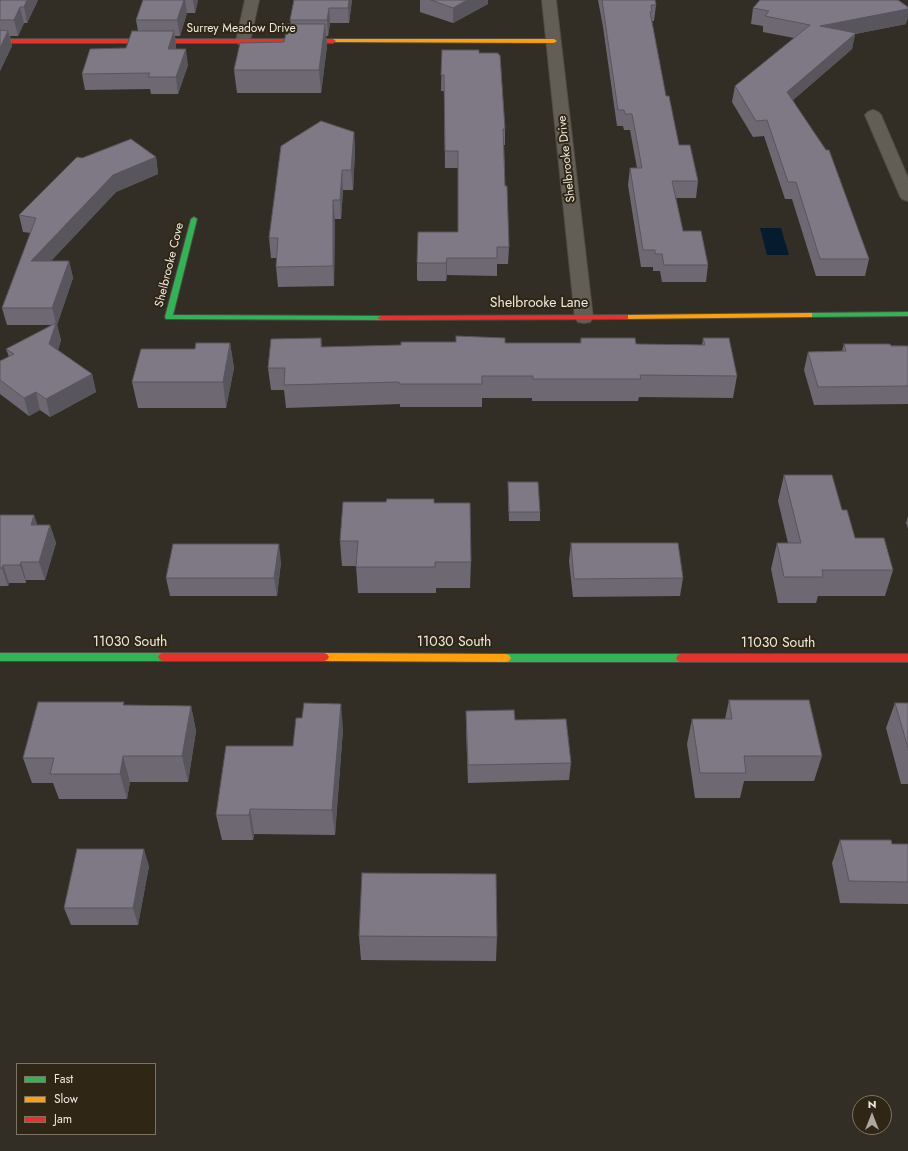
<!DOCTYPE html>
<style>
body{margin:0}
#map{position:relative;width:908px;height:1151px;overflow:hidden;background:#332e25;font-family:Jost,sans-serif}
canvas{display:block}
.legend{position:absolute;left:16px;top:1063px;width:140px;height:72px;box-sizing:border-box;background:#2f2616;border:1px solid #7c7466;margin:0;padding:5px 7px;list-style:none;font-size:12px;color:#efeadf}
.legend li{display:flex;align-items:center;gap:8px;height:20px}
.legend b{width:20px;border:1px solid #7c7466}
.north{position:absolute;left:852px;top:1095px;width:40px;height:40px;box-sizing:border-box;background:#2f2616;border:1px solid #7c7466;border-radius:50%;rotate:0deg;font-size:11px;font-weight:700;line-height:16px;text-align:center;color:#efeadf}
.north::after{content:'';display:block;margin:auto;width:14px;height:18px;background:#ada89e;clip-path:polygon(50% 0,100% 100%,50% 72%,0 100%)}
</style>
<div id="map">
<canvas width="908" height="1151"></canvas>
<ul class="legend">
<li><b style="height:5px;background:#30b455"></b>Fast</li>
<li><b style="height:5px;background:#ff9f0a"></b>Slow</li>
<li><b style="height:5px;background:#e5322d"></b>Jam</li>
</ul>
<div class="north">N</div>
</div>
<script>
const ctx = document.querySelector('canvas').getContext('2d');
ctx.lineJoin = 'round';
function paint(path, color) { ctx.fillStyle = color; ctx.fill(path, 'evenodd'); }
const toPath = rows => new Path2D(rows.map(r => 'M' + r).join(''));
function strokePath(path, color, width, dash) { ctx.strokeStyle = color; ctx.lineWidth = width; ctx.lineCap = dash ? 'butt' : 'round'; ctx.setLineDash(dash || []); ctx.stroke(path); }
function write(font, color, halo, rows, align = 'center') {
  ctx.font = font + ' Jost,sans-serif'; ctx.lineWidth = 4; ctx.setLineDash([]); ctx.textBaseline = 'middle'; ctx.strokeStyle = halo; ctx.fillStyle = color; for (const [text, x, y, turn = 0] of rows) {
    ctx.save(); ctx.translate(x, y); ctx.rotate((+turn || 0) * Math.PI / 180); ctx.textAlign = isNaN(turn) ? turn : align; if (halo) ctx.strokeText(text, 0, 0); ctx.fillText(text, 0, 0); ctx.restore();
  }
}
const water = toPath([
 [760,228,781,228,789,255,767,255]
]);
const street = toPath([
 [245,0,259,0,250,41,248,44,243,45,238,44,236,41,245,0],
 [542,0,556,0,593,318,590,322,584,323,578,322,575,318,542,0],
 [873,110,878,112,881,115,908,178,908,201,902,199,900,196,865,115,868,112,873,110]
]);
const fast = toPath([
 [194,217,197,219,173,315,381,316,385,318,381,320,166,319,165,317,191,219,194,217],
 [908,312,908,316,809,317,805,315,809,313,908,312],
 [0,653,163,653,166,654,168,657,166,660,163,661,0,661,0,653],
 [506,654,681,654,684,655,686,658,684,661,681,662,506,662,503,661,501,658,503,655,506,654]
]);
const slow = toPath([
 [333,39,554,39,557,41,554,43,331,42,331,40,333,39],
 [809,313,812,313,812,317,625,319,621,317,625,315,809,313],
 [324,653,506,654,509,655,511,658,509,661,506,662,324,661,321,660,319,657,321,654,324,653]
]);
const jam = toPath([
 [0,39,333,39,336,41,333,43,0,43,0,39],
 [625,315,628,315,628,319,381,320,377,318,381,316,625,315],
 [163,653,324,653,327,654,329,657,327,660,324,661,163,661,160,660,158,657,160,654,163,653],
 [681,654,908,654,908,662,681,662,678,661,676,658,678,655,681,654]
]);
const wall = toPath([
 [0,0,38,0,27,23,24,23,18,36,10,36,12,46,0,71],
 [143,0,198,0,195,13,187,13,180,36,175,36,176,46,176,49,188,65,178,94,151,94,150,89,85,90,82,74,126,48,138,31,136,20],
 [294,0,352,0,349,23,330,23,328,36,326,36,327,46,321,93,237,93,234,70,284,42,291,24,290,20],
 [420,0,488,0,488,4,453,23,420,12],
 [598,0,655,0,656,5,654,21,652,21,666,96,679,145,698,181,696,198,676,198,683,231,708,265,706,282,662,282,660,271,653,271,653,267,641,267,628,185,630,168,637,168,630,130,624,130,623,126,617,126,603,27],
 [753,8,906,24,855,34,852,49,793,100,869,259,865,276,816,276,792,199,785,199,764,136,753,137,732,102,735,86,794,38,763,32,763,26,751,24],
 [442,50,479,53,505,129,505,145,504,145,505,186,509,247,508,264,497,264,497,276,447,275,446,281,418,281,417,279,417,262,458,232,458,168,445,168,444,91,441,91],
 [354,132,355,152,353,190,343,190,341,219,335,219,334,286,278,287,276,267,277,258,271,258,269,238],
 [156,157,158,174,116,192,51,261,69,261,73,278,57,325,61,340,58,350,92,374,96,392,50,417,40,410,29,416,0,394,0,361,9,357,6,349,52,325,7,325,2,308,31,233,23,232,19,215,82,158],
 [321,338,322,347,505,343,580,343,581,338,636,344,702,345,703,338,737,376,733,398,639,397,638,401,532,401,532,398,482,398,482,407,400,407,400,404,286,408,284,390,271,390,268,368],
 [230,343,234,368,226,408,138,408,132,382,195,349],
 [844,344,908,346,908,404,814,405,804,370,808,352,842,351],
 [784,475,842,510,855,538,893,570,885,596,818,596,816,603,778,603,771,569,777,543,788,543,778,501],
 [508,482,540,512,540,521,509,521,508,491],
 [434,503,471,562,470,588,436,588,436,593,358,593,356,566,342,566,340,541],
 [0,515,34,515,37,525,50,525,56,543,45,580,26,580,26,583,9,583,8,586,0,586],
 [908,516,908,529,906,523],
 [571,543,683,578,680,596,573,597,569,561],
 [281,562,277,596,170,596,166,578],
 [729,700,822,756,814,781,744,781,740,798,695,798,687,744,692,719,725,719],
 [895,703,908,703,908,784,901,784,886,728],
 [124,705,191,706,196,731,188,782,130,782,127,799,59,799,53,783,32,783,23,758],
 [466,711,515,720,571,763,569,780,468,783,466,728],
 [343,729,335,835,254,834,253,840,222,840,216,815,293,746],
 [840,840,892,844,908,844,908,904,840,903,832,863],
 [149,866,138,925,71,925,64,908],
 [359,936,497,937,496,961,361,960]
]);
const shadedWall = toPath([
 [27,0,38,0,27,23,24,7],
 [184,0,185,0,187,13,180,36,177,20],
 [193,0,198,0,195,13],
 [349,0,352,0,349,23,348,8],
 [467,0,488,0,488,4,453,23,453,8],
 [20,7,24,23,18,36,14,20],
 [329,8,330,23,328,36,327,20],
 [908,9,908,18,906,24,855,34,852,49,784,108,787,92,820,26],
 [325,24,327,46,321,93,319,70],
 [8,31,12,46,0,71,0,48],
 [174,31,176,46,171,65,168,49],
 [186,49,188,65,178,94,176,77],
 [354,132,355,152,353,190,351,170],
 [156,157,158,174,116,192,35,278,31,261,113,175],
 [342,170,343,190,341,219,340,200],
 [333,200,335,219,334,286,333,266],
 [447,258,447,275,446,281,446,263],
 [69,261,73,278,57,325,61,340,54,362,49,344,56,323,52,308],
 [230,343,234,368,226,408,223,382],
 [92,374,96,392,50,417,46,399],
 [36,392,40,410,29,416,24,398],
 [34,515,40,533,31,525],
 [50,525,56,543,45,580,39,562],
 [279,544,281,562,277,596,274,578],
 [21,562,26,580,26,583,20,565],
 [3,565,9,583,8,586,2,568],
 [341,704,343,729,335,835,332,810],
 [191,706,196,731,188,782,182,756],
 [123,756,130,782,127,799,120,774],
 [250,809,254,834,253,840,249,815],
 [144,849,149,866,138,925,133,908]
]);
const building = toPath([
 [0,0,27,0,24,7,20,7,14,20,0,20,0,0],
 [143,0,184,0,177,20,136,20,143,0],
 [294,0,349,0,348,8,329,8,327,20,290,20,294,0],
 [431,0,467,0,453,8,431,0],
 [602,0,655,0,656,5,651,5,652,12,650,12,666,96,669,96,679,145,690,145,698,181,672,181,683,231,701,231,708,265,664,265,662,254,655,254,655,250,643,250,630,168,642,168,632,114,625,114,624,110,618,110,602,0],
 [760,0,898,0,908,7,908,9,820,26,856,33,787,92,826,150,829,150,869,259,820,259,796,182,788,182,767,120,756,121,735,86,810,25,765,16,769,11,753,8,760,0],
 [288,24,325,24,319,70,234,70,240,43,284,42,288,24],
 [0,30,8,31,0,48,0,30],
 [132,31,174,31,168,49,186,49,176,77,148,77,150,73,82,74,90,49,126,48,132,31],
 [442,50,479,50,479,53,498,53,499,55,500,55,505,129,503,129,505,186,507,186,509,247,497,247,497,258,447,258,446,263,418,263,417,262,418,232,458,232,458,151,445,151,444,75,441,75,442,50],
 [321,121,354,132,351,170,342,170,340,200,333,200,333,266,276,267,278,238,269,238,281,146,321,121],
 [131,139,156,157,113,175,31,261,69,261,52,308,2,308,36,218,19,215,77,157,82,158,131,139],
 [56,323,49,344,92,374,46,399,36,392,24,398,0,380,0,361,14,354,6,349,56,323],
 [456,336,505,338,505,343,581,343,581,338,635,338,636,344,705,345,703,338,729,338,737,376,640,375,641,379,533,379,533,376,482,376,482,384,399,384,399,382,284,385,285,368,268,368,271,339,321,338,321,347,401,345,401,342,456,342,456,336],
 [196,343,230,343,223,382,132,382,141,349,195,349,196,343],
 [844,344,890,344,891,346,908,346,908,386,818,387,808,352,846,351,844,344],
 [784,475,832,475,842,510,847,510,855,538,884,538,893,570,822,570,823,577,784,577,777,543,801,543,784,475],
 [508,482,538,482,540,512,509,512,508,482],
 [387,499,434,499,434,503,470,503,471,562,435,562,435,567,356,567,358,541,340,541,343,502,386,502,387,499],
 [0,515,34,515,31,525,50,525,39,562,21,562,20,565,3,565,2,568,0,568,0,515],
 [571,543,678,543,683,578,574,579,571,543],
 [173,544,279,544,274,578,166,578,173,544],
 [729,700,809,700,822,756,744,756,746,773,700,773,692,719,732,719,729,700],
 [38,702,124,702,123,705,191,706,182,756,123,756,120,774,50,774,54,758,23,758,38,702],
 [304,703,341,704,332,810,250,809,249,815,216,815,226,746,293,746,296,718,302,718,304,703],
 [895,703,908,703,908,748,895,703],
 [514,710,515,720,566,719,571,763,468,765,466,711,514,710],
 [840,840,891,840,892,844,908,844,908,882,849,881,840,840],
 [77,849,144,849,133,908,64,908,77,849],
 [362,873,496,874,497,937,359,936,362,873]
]);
const farStreetnames = [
 ["Surrey Meadow Drive",241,29],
 ["Shelbrooke Drive",567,159,-96],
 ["Shelbrooke Cove",170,265,-76]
];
const streetNames = [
 ["Shelbrooke Lane",539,304],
 ["11030 South",130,643],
 ["11030 South",454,643],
 ["11030 South",778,644]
];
paint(water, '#061c2e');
strokePath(street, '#514c45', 2);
strokePath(fast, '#514c45', 2);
strokePath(slow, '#514c45', 2);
strokePath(jam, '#514c45', 2);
paint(street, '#625e56');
paint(fast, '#30b455');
paint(slow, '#ff9f0a');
paint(jam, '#e5322d');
paint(wall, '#6d6872');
paint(shadedWall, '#59555d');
paint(building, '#7f7985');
strokePath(building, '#59555d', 1);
write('12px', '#efeadf', '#2f2616', farStreetnames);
write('14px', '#efeadf', '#2f2616', streetNames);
</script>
